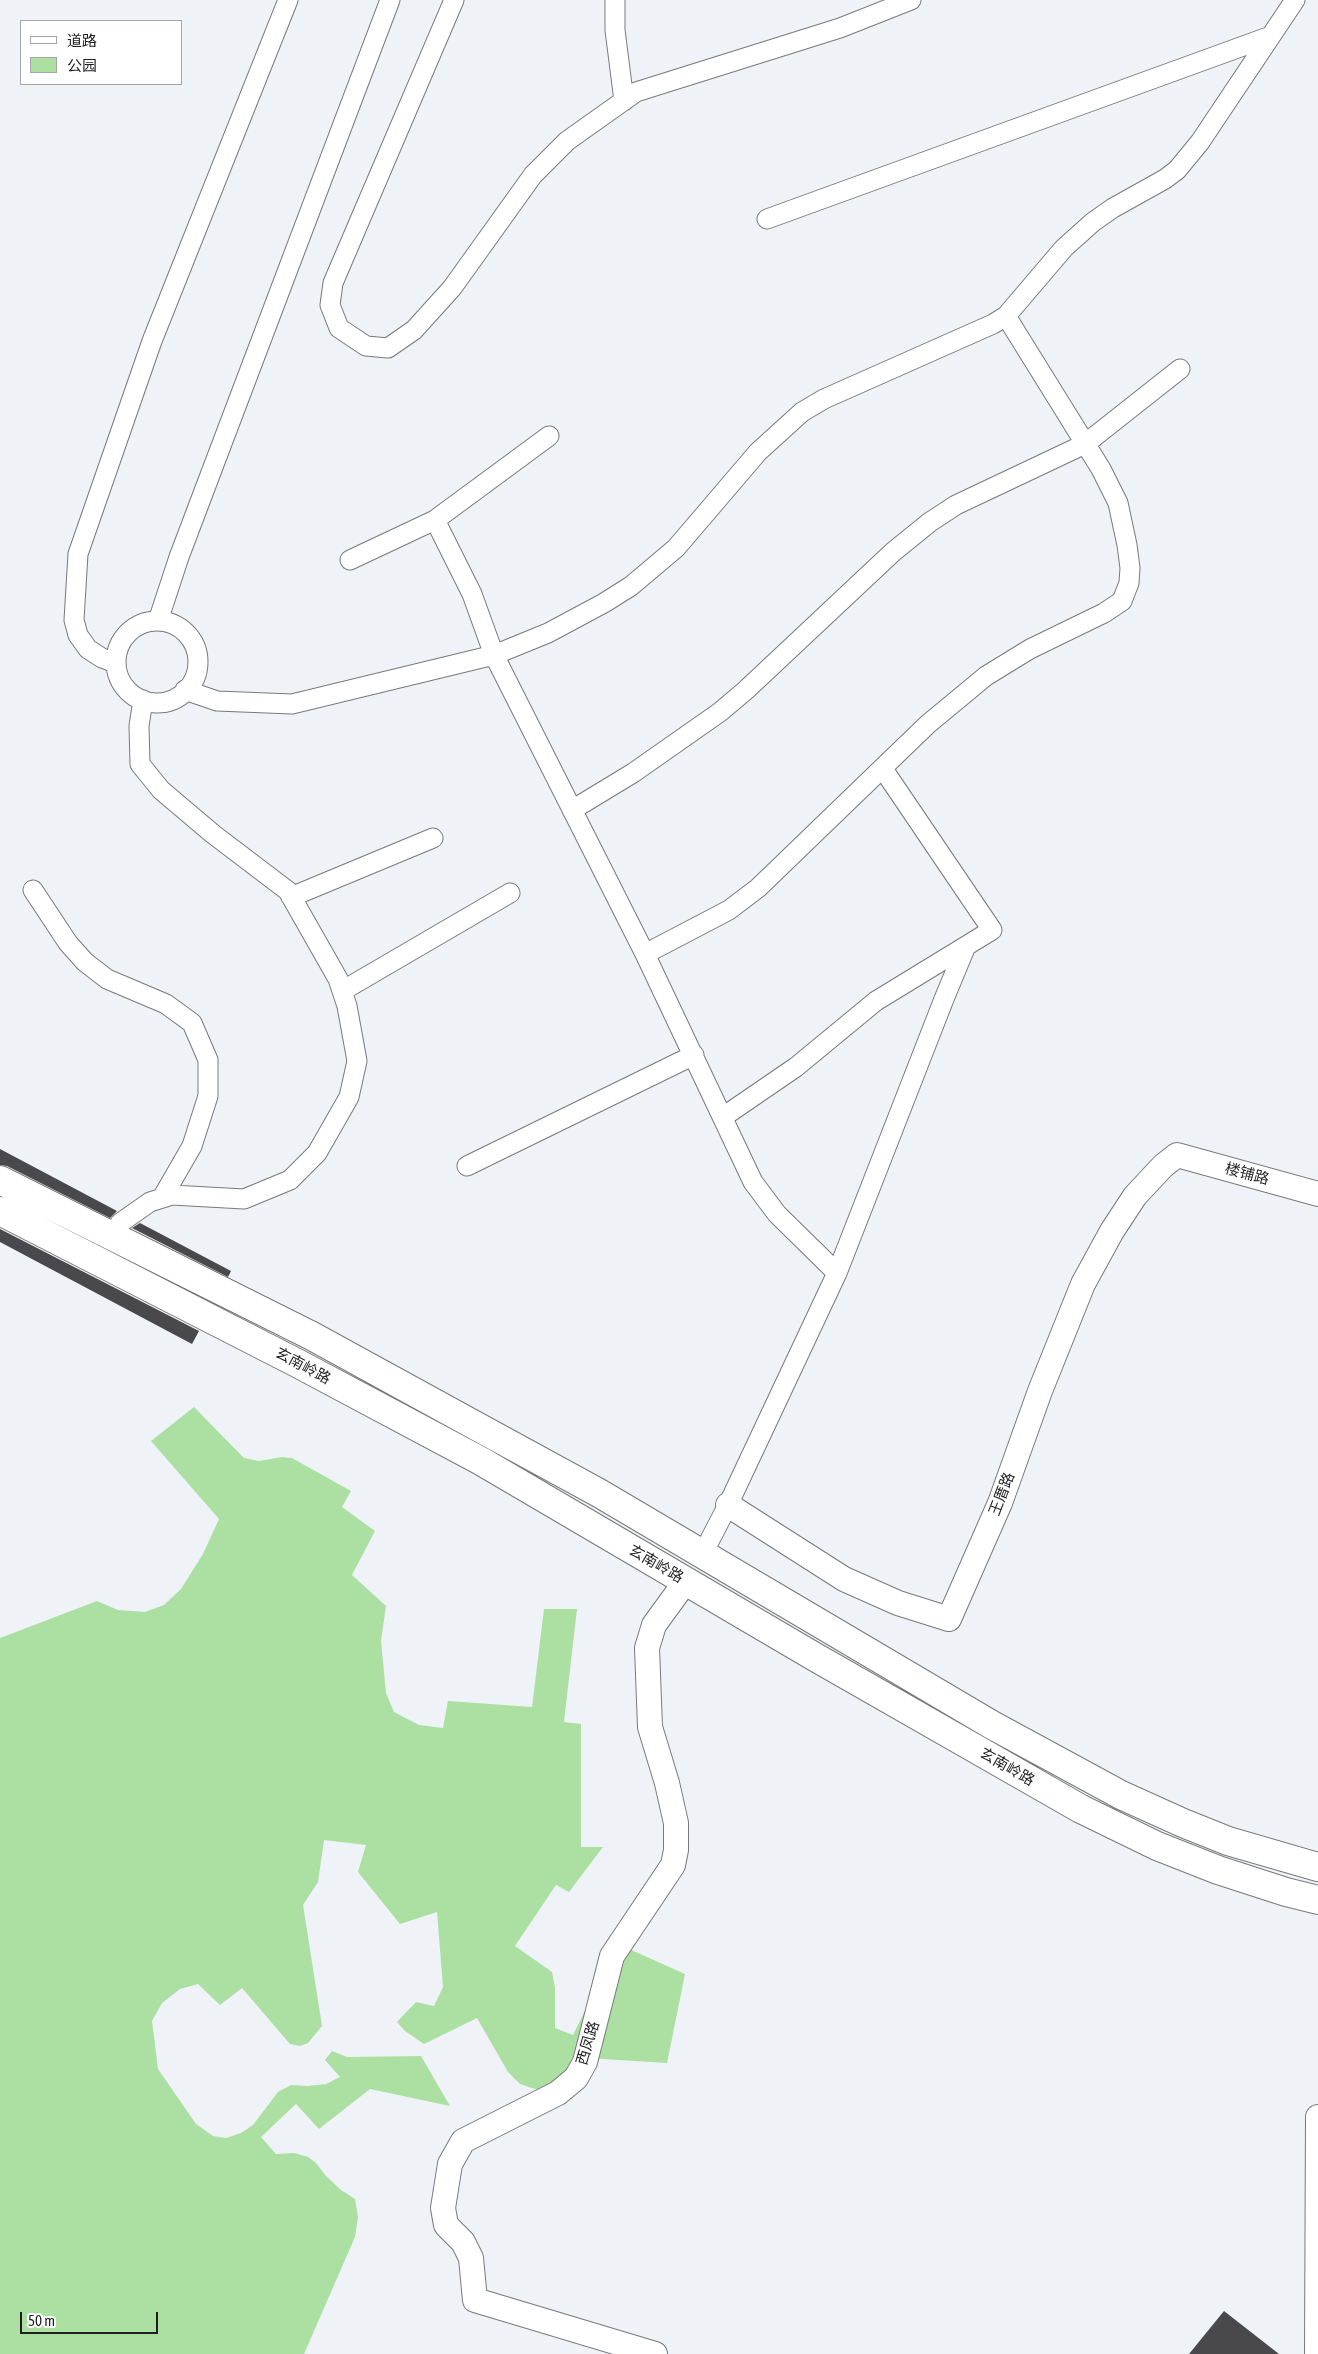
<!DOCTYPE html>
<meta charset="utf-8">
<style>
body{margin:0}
#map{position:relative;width:1318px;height:2354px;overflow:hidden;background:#eff2f6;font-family:"Asap Condensed","Noto Sans SC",sans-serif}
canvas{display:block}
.legend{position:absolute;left:20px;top:20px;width:162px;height:65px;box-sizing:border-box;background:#fff;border:1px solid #a5a5a6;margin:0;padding:6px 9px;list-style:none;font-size:15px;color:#1e1f21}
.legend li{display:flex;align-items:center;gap:10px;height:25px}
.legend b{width:25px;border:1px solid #a5a5a6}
.scale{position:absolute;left:20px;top:2312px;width:138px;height:22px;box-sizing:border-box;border:2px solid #1e1f21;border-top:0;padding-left:6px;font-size:15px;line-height:18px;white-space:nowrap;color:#1e1f21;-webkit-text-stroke:4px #fff;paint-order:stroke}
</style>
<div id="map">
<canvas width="1318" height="2354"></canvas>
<ul class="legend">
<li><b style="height:6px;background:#fff"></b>道路</li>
<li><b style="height:14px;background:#ace0a2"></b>公园</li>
</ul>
<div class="scale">50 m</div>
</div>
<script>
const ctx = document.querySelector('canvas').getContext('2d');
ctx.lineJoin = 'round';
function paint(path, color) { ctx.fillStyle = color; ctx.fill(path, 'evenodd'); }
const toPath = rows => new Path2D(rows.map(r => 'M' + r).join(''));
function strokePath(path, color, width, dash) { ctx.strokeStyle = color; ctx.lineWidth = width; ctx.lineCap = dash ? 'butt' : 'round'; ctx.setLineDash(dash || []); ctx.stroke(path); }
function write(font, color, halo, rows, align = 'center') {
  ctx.font = font + ' "Asap Condensed","Noto Sans SC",sans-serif'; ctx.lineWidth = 5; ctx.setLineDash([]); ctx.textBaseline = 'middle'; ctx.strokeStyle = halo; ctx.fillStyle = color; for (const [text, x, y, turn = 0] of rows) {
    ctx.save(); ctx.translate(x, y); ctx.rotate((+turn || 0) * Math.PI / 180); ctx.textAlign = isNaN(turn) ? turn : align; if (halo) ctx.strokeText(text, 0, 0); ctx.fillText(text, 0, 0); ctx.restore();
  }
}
const green = toPath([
 [194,1407,244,1458,259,1461,282,1457,292,1458,351,1491,342,1507,375,1531,352,1575,386,1606,381,1641,386,1693,394,1712,419,1725,443,1728,448,1701,532,1707,544,1609,577,1609,564,1722,581,1724,581,1847,603,1847,569,1892,556,1885,515,1946,552,1972,555,1988,555,2028,573,2035,618,1944,685,1974,667,2063,586,2058,548,2089,535,2089,520,2084,508,2072,477,2018,424,2044,405,2031,397,2022,416,2002,434,2006,443,1987,437,1912,400,1924,358,1872,366,1845,324,1840,318,1882,303,1905,322,2026,308,2043,300,2046,290,2044,242,1988,220,2005,198,1984,180,1989,162,2003,152,2021,158,2069,196,2124,213,2136,226,2138,241,2133,253,2125,278,2092,291,2085,308,2086,326,2084,340,2077,325,2060,332,2051,347,2057,421,2056,450,2106,370,2089,319,2129,296,2104,261,2137,276,2154,294,2153,308,2157,316,2163,326,2176,341,2190,355,2199,358,2217,355,2237,304,2354,0,2354,0,1638,97,1601,118,1610,145,1612,164,1605,181,1589,203,1554,219,1519,151,1441]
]);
const building = toPath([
 [0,1149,117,1211,110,1218,7,1166,0,1165],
 [140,1223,231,1271,228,1277,132,1228],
 [0,1229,199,1331,192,1344,0,1242],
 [1224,2311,1279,2354,1189,2354]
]);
const minor = toPath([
 [454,0,333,283,330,305,339,328,366,346,388,348,414,330,452,288,533,175,567,141,636,92,840,28,911,0],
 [615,0,615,30,624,101],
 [767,219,1268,37],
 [435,520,472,594,494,655,645,954,753,1182,777,1214,837,1273],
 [350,560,435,520,549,436],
 [158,621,179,557,390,0],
 '116 662a41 41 0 1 1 82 0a41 41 0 1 1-82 0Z',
 [115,663,102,658,88,649,78,635,74,620,78,554,152,341,288,0],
 [185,690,217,701,292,704,494,655,548,633,604,603,631,586,676,548,758,452,802,412,824,399,993,324,1006,316,1064,248,1093,222,1113,208,1165,179,1177,170,1200,142,1295,0],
 [572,810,633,773,720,712,746,690,893,552,930,522,956,505,1085,444,1180,369],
 [33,890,68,943,85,962,107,979,166,1004,192,1023,208,1060,208,1096,192,1146,162,1198],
 [291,897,433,838],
 [645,954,729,910,758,888,928,724,986,676,1030,649,1104,613,1122,601,1129,583,1130,568,1127,545,1118,503,1101,469,1006,316],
 [342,991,510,893],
 [723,1117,796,1067,876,1001,966,946],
 [467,1166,694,1055],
 [120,1223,150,1202,172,1195,244,1199,290,1180,317,1153,349,1097,357,1061,347,1006,338,979,288,891,213,834,161,790,140,764,139,726,143,700],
 [702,1555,728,1505,837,1273,944,999,966,946,992,930,883,769]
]);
const tertiary = toPath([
 [728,1505,844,1579,898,1603,949,1619,1000,1503,1040,1391,1083,1284,1112,1231,1135,1196,1163,1166,1177,1155,1318,1194],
 [655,2354,475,2300,471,2258,463,2242,446,2225,443,2208,450,2164,463,2141,558,2093,576,2078,585,2062,612,1956,673,1865,676,1850,676,1823,667,1783,650,1727,647,1648,654,1625,686,1581],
 [1317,2354,1318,2117]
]);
const primary = toPath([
 [0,1180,312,1336,489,1433,599,1493,992,1725,1121,1795,1183,1823,1228,1841,1318,1867],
 [0,1211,297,1363,481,1461,815,1657,1081,1809,1157,1846,1218,1870,1286,1892,1318,1900]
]);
const streetNames = [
 ["楼铺路",1247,1174,15],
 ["玄南岭路",303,1366,28],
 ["王厝路",1002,1494,-69],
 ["玄南岭路",656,1564,30],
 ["玄南岭路",1007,1767,30],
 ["西凤路",588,2043,-73]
];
paint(green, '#ace0a2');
paint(building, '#48484d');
strokePath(minor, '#77797d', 21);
strokePath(tertiary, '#77797d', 26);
strokePath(primary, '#77797d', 30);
strokePath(minor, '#fff', 19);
strokePath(tertiary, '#fff', 24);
strokePath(primary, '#fff', 28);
write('15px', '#1e1f21', '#fff', streetNames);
</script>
